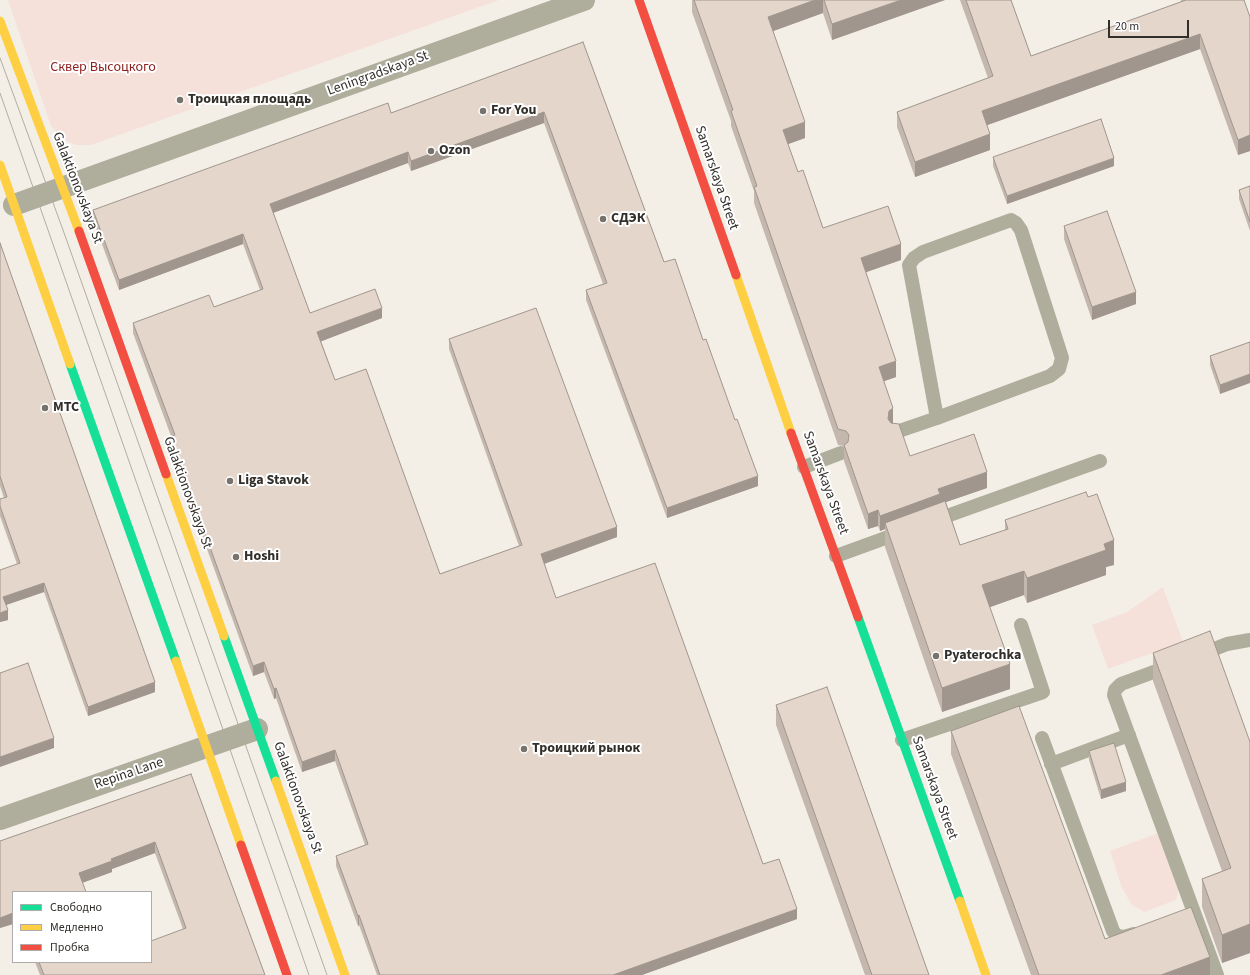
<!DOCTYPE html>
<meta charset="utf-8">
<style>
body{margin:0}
#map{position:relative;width:1250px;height:975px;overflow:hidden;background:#f3efe7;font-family:"Source Sans 3",sans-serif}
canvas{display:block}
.legend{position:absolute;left:12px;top:891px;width:140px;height:72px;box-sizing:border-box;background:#fff;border:1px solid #adacaa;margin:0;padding:5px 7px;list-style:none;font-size:12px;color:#322f2a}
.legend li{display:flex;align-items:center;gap:8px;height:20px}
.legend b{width:20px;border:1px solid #adacaa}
.scale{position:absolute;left:1108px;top:20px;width:81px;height:18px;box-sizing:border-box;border:2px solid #322f2a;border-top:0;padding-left:5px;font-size:12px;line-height:14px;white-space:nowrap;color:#322f2a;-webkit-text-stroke:3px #fff;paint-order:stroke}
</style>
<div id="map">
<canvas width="1250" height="975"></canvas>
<ul class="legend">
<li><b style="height:5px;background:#16e098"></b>Свободно</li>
<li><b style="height:5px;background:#ffcf43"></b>Медленно</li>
<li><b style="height:5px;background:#f24e42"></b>Пробка</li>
</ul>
<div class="scale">20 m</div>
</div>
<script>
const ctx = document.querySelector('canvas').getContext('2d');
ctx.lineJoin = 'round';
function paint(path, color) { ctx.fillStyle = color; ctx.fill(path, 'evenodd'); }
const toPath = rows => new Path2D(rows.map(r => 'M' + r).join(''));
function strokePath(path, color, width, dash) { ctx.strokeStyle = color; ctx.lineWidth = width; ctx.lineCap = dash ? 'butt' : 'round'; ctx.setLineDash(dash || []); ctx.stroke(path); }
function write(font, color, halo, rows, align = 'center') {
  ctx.font = font + ' "Source Sans 3",sans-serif'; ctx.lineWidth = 4; ctx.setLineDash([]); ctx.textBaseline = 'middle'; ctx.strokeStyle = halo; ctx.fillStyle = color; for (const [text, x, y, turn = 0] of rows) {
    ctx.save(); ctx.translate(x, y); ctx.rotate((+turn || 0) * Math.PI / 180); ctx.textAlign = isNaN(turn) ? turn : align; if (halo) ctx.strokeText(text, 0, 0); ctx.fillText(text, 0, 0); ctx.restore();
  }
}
const green = toPath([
 [8,0,499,0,91,145,75,145,64,139,51,126],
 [1163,587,1183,642,1108,669,1092,625,1127,612],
 [1161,832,1180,885,1176,900,1144,912,1132,905,1122,888,1110,851]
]);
const lane = toPath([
 [896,432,937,418,1050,376,1059,369,1062,358,1021,230,1016,223,1011,220,923,252,914,258,909,265,937,418],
 [804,467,841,453],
 [933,521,1100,461],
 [836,556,902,532],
 [1199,655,1227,644,1250,640],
 [1170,666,1121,684,1115,690,1114,695,1217,975],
 [1042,738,1113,931,1117,936,1124,937,1134,934],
 [902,740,1043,692,1021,625],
 [1051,764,1129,735]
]);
const street = toPath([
 [14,205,584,0],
 [0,819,257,729]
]);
const fast = toPath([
 [70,364,176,661],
 [858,617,960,901],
 [224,636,276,781]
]);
const slow = toPath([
 [0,21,79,231],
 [0,165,70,364],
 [736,275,791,433],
 [166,474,224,636],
 [176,661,241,845],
 [276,781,345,975],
 [960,901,986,975]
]);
const jam = toPath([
 [639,0,736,275],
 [79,231,166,474],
 [791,433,858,617],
 [241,845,287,975]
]);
const tram = toPath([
 [0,58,63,230,327,975],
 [0,93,309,975]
]);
const wall = toPath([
 [692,0,945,0,832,40,823,13,773,31,805,138,788,144,798,172,823,228,901,260,866,272,896,377,884,381,893,423,910,456,987,488,946,502,960,545,1005,530,1005,520,1114,565,1106,567,1106,575,1027,603,1024,595,990,607,1010,689,942,712,885,547,885,529,880,531,878,526,868,529,844,461,844,446,838,445,754,203,754,191,731,126,731,121,692,12],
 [960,0,1011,0,1031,56,1181,2,1181,0,1244,0,1250,17,1250,151,1238,155,1200,49,987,125,990,150,915,177,897,127,897,112,988,78],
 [583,42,664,262,703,340,758,486,667,518,586,300,586,290,603,284,544,123,411,171,408,163,273,213,310,313,382,318,321,341,335,380,440,574,519,546,449,349,449,339,617,537,544,564,556,598,763,864,797,919,642,975,377,975,359,925,358,926,336,866,336,856,365,845,335,761,302,772,276,698,274,699,264,672,253,676,170,447,170,437,171,436,133,333,133,323,214,307,260,290,243,244,119,290,93,220,93,210,391,113],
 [993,157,1114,166,1007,204,993,166],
 [1250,186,1250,231,1239,199,1239,190],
 [1064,226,1136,304,1092,320,1064,239],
 [0,243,155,692,88,716,44,592,6,605,8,620,0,622,17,564,0,516,0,499,4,498,0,486],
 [1250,342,1220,394,1210,365,1210,356],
 [1153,653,1250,742,1250,953,1222,963,1202,907,1202,879,1222,871,1153,681],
 [776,705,929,975,865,975,776,725],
 [951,731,1105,939,1210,975,1031,975,951,754],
 [1089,751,1126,791,1101,799,1089,760],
 [191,774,265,975,40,975,35,962,151,962,183,929,155,853,112,869,112,872,82,883,13,892,13,924,0,928,0,841]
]);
const shadedWall = toPath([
 [815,0,823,0,823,13,768,33,768,17],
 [901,0,945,0,832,40,832,24],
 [1200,34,1200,49,982,127,982,111],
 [544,112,544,123,411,171,411,161],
 [805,122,805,138,783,146,783,130],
 [990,134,990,150,915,177,915,162],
 [1250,135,1250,151,1238,155,1238,140],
 [408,152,408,163,270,214,270,204],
 [1114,158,1114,166,1007,204,1007,196],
 [243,234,243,244,119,290,119,280],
 [901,244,901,260,861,274,861,258],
 [1136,292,1136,304,1092,320,1092,307],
 [382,308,382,318,317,343,317,332],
 [896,361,896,377,879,383,879,367],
 [1250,374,1250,383,1220,394,1220,385],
 [893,408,893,424,889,427,888,419,889,411],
 [987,472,987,488,885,523,885,529,880,531,880,516,938,489],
 [758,476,758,486,667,518,667,508],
 [878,510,878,526,868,529,868,514],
 [617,527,617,537,541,565,541,554],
 [1114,540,1114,565,1106,567,1106,575,1027,603,1027,578,1104,544],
 [1024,571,1024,595,982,610,982,585],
 [44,583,44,592,3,606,3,597],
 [8,610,8,620,0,622,0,613],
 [264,662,264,672,253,676,253,666],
 [1010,664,1010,689,942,712,942,688],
 [155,682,155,692,88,716,88,707],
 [276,688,276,698,274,699,274,689],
 [54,738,54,748,0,767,0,757],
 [335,750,335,761,302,772,302,762],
 [1126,782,1126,791,1101,799,1101,790],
 [155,842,155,853,112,869,112,872,79,884,79,873,111,859],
 [797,909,797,919,642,975,613,975],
 [13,913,13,924,0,928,0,918],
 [359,915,359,925,358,926,358,916],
 [1250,924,1250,953,1222,963,1222,935],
 [1210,957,1210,975,1161,975]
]);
const building = toPath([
 [694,0,815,0,768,17,805,122,783,130,798,172,803,170,823,228,888,206,901,244,861,258,896,361,879,367,893,408,889,411,888,419,891,423,899,424,910,456,974,434,987,472,938,489,940,494,880,516,878,510,868,514,844,445,848,442,849,435,846,431,838,429,754,187,757,186,731,111,733,110,694,0],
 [824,0,901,0,832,24,824,0],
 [966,0,1011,0,1031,56,1186,0,1244,0,1250,17,1250,135,1238,140,1200,34,982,111,990,134,915,162,897,112,993,76,966,0],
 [583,42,664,262,675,259,703,340,706,339,735,420,737,419,758,476,667,508,586,290,607,283,544,112,411,161,408,152,270,204,310,313,375,289,382,308,317,332,335,380,366,369,440,574,522,545,449,339,536,308,617,527,541,554,556,598,655,563,763,864,779,859,797,909,613,975,380,975,359,915,358,916,336,856,368,844,335,750,302,762,276,688,274,689,264,662,253,666,170,437,175,435,133,323,209,295,214,307,263,289,243,234,119,280,93,210,388,103,391,113,583,42],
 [1101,119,1114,158,1007,196,993,157,1101,119],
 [1250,186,1250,222,1239,190,1250,186],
 [1107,211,1136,292,1092,307,1064,226,1107,211],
 [0,243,155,682,88,707,44,583,3,597,8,610,0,613,0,570,20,563,0,506,0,499,7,497,0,476,0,243],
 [1250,342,1250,374,1220,385,1210,356,1250,342],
 [1086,492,1088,497,1097,494,1114,540,1104,544,1106,550,1027,578,1024,571,982,585,1010,664,942,688,885,523,945,501,960,545,1008,529,1005,520,1086,492],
 [1210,631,1250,742,1250,924,1222,935,1202,879,1231,868,1153,653,1210,631],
 [28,663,54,738,0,757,0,673,28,663],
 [827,687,929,975,872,975,776,705,827,687],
 [1019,706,1105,939,1191,907,1210,957,1161,975,1039,975,951,731,1019,706],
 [1114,743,1126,782,1101,790,1089,751,1114,743],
 [191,774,265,975,44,975,39,962,151,962,151,941,186,928,155,842,111,859,112,861,79,873,86,892,13,892,13,913,0,918,0,841,191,774]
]);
const markers = [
 [180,100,4,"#76726c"],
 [483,111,4,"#76726c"],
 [431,151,4,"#76726c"],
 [603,219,4,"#76726c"],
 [45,408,4,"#76726c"],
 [230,481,4,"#76726c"],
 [236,557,4,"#76726c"],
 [936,656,4,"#76726c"],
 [524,749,4,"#76726c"]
];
const parkNames = [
 ["Сквер Высоцкого",103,68]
];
const streetNames = [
 ["Leningradskaya St",378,74,-20],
 ["Samarskaya Street",716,178,71],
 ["Galaktionovskaya St",77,188,69],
 ["Samarskaya Street",825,483,70],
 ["Galaktionovskaya St",187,493,70],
 ["Repina Lane",129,774,-19],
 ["Samarskaya Street",934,788,70],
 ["Galaktionovskaya St",297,798,70]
];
const poiNames = [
 ["Троицкая площадь",188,100],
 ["For You",491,111],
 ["Ozon",439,151],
 ["СДЭК",611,219],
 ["МТС",53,408],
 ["Liga Stavok",238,481],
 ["Hoshi",244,557],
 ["Pyaterochka",944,656],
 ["Троицкий рынок",532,749]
];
paint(green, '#f6e1da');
strokePath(lane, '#afad9c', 14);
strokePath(street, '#afad9c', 22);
strokePath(fast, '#16e098', 9);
strokePath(slow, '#ffcf43', 9);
strokePath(jam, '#f24e42', 9);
strokePath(tram, '#afaea1', 1);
paint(wall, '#c4b8ae');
paint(shadedWall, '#a0968d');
paint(building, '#e4d6ca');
strokePath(building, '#a0968d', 1);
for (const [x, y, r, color] of markers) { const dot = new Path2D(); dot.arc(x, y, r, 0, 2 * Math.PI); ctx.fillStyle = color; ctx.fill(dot); strokePath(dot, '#fff', 1.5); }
write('14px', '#8d2320', '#fff', parkNames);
write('14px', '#322f2a', '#fff', streetNames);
write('bold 14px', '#322f2a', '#fff', poiNames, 'left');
</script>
